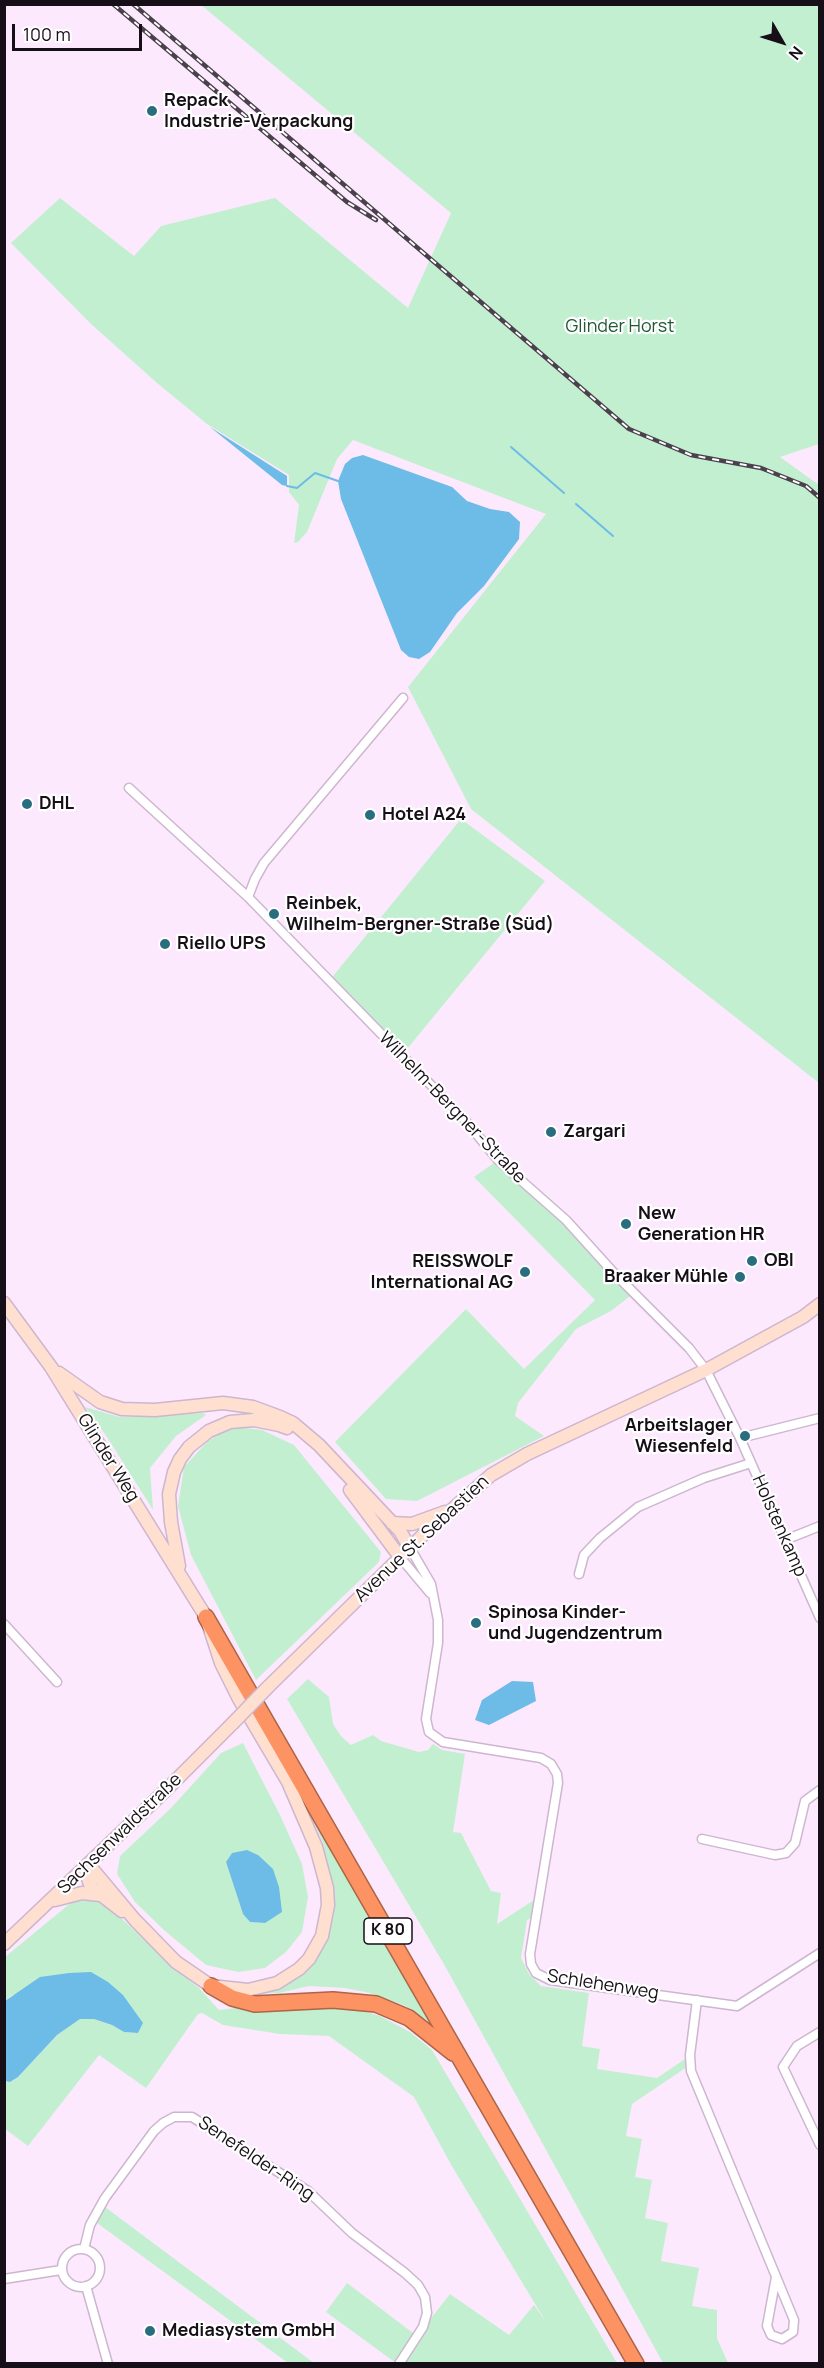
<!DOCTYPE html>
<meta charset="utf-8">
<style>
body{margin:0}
#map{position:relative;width:824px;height:2368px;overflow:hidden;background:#fde9fe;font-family:Manrope,sans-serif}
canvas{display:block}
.frame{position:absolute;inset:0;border:6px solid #170f17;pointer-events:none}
.north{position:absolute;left:752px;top:12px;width:60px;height:60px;-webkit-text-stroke:4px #fefefe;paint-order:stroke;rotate:129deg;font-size:16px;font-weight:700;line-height:24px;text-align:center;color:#170f17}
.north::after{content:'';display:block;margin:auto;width:21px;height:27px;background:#170f17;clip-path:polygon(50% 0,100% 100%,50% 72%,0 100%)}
.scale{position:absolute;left:12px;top:24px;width:130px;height:27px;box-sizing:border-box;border:3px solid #170f17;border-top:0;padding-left:8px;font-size:18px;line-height:21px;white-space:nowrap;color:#170f17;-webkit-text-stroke:4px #fefefe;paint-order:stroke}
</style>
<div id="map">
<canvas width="824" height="2368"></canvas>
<div class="frame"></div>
<div class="north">N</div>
<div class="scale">100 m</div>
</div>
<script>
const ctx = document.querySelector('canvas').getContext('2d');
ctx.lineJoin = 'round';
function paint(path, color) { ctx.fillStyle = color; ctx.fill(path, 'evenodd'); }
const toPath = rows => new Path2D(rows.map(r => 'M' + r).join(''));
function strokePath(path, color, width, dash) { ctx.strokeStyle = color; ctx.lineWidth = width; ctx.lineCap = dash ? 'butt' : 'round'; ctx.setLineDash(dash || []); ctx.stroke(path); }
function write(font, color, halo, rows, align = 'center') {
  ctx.font = font + ' Manrope,sans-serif'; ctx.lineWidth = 4.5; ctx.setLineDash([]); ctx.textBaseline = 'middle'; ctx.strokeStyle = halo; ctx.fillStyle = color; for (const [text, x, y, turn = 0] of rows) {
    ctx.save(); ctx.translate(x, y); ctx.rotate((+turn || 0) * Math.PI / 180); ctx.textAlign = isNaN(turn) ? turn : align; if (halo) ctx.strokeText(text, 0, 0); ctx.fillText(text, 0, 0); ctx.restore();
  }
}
const green = toPath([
 [201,5,819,5,819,444,780,457,819,485,819,1083,471,809,408,687,546,514,353,440,337,459,307,532,298,542,294,543,299,505,289,492,289,475,207,424,157,383,90,323,11,243,60,198,134,256,161,226,275,198,408,308,451,213],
 [461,819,545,881,402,1055,329,981],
 [498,1160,634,1293,611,1311,576,1329,518,1403,515,1416,544,1436,417,1501,386,1499,335,1442,466,1309,524,1369,595,1300,474,1177],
 [85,1407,120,1417,203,1413,206,1415,176,1436,150,1468,153,1510,107,1437],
 [232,1426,262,1430,294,1445,381,1552,379,1562,256,1680,191,1555,178,1506,184,1467,207,1442],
 [308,1679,329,1697,333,1724,341,1736,351,1745,373,1735,381,1741,419,1752,428,1750,433,1744,442,1750,465,1754,453,1832,461,1833,491,1891,501,1893,497,1924,534,1900,531,1918,527,1920,521,1958,529,1974,541,1986,589,1993,582,2046,600,2049,597,2069,657,2078,685,2059,687,2067,632,2104,626,2136,642,2139,635,2177,652,2180,645,2218,668,2223,661,2261,699,2268,692,2306,717,2310,717,2338,728,2363,663,2363,445,1966,287,1699],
 [243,1743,280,1815,302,1864,308,1897,302,1932,286,1952,265,1968,238,1972,206,1965,165,1931,135,1902,117,1874,120,1856,171,1808,221,1753],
 [247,1851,258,1855,265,1923,250,1922,243,1914,226,1862,232,1853],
 [300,1790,437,2027,406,2006,370,1993,345,1988,309,1986,279,1993,247,1994,319,1953,330,1932,333,1914,323,1843],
 [92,1897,106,1904,180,1973,199,1988,219,2010,236,2008,277,2011,339,2004,380,2016,410,2032,432,2050,617,2363,396,2363,326,2312,347,2283,417,2336,450,2294,509,2335,534,2305,546,2322,453,2168,414,2097,329,2036,280,2034,223,2025,202,2013,198,2014,146,2088,99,2055,28,2146,5,2129,5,2081,10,2082,18,2077,57,2035,80,2019,94,2019,112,2025,124,2032,138,2033,143,2023,12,1995,5,2001,5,1957,73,1901],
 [101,2204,314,2363,288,2363,93,2220]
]);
const water = toPath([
 [210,427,287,476,287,486,282,485],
 [363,455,452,487,467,501,490,509,509,512,520,522,519,539,484,586,457,613,430,652,419,659,409,657,401,650,341,499,338,481,345,464,352,458],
 [512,1681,533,1682,536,1701,489,1725,475,1720,482,1700],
 [247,1850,258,1855,273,1869,279,1887,282,1912,265,1923,250,1922,243,1914,226,1862,232,1853],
 [91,1972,108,1982,123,1995,143,2023,138,2033,124,2032,112,2025,94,2019,80,2019,57,2035,18,2077,10,2082,5,2081,5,2001,40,1977,69,1973]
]);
const stream = toPath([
 [511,447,564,493],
 [287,486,297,488,315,473,338,481],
 [576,504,613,536]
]);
const street = toPath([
 [129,788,248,897,464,1119,498,1160,566,1220,613,1272,689,1348,706,1370,740,1438,820,1618],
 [248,897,255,879,264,863,403,698],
 [740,1438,820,1418],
 [785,1540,820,1526],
 [410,1548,431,1584,438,1620,438,1643,426,1719,429,1732,443,1742,541,1758,551,1764,557,1774,558,1783,530,1954,531,1964,536,1973,550,1980,737,2006,820,1953],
 [400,1557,430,1593],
 [579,1574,584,1555,600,1538,638,1507,704,1478,751,1463],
 [4,1624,57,1682],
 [702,1839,775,1855,786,1853,795,1843,805,1801,820,1790],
 [697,2000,690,2055,691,2071,794,2320,793,2332,782,2339,771,2335,767,2326,776,2277],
 [820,2032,797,2046,783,2067,820,2145],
 '62 2268a19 19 0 1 1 38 0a19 19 0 1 1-38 0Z',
 [84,2249,90,2225,105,2198,154,2131,163,2123,174,2117,192,2117,308,2191,352,2233,405,2273,418,2285,425,2297,427,2313,423,2327,399,2364],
 [4,2279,61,2270],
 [86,2286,108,2364]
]);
const secondary = toPath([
 [4,1303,51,1367,206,1617,221,1663,239,1699,288,1782,316,1847,327,1888,328,1905,322,1936,309,1959,299,1969,277,1983,248,1990,211,1986,176,1962,135,1920,89,1865],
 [59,1373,100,1402,122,1409,155,1410,223,1403,253,1407,280,1417,293,1423,319,1445,400,1531,410,1548],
 [350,1490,400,1557],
 [392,1523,412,1524,445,1512],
 [179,1566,171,1522,169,1494,174,1472,180,1459,189,1447,209,1431,230,1422,254,1420,279,1425,287,1428],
 [268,1687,422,1536,491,1475,527,1454,706,1370,803,1317,820,1304],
 [89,1865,87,1876,91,1887,122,1911],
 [55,1900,82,1893,100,1895],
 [4,1944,167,1789,233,1723]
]);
const highway = toPath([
 [206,1617,636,2364],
 [211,1986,232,1998,255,2004,333,2000,376,2004,409,2018,453,2053]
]);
const rail = toPath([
 [113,4,347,202,376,220],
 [133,4,629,429,691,455,761,468,806,486,820,498]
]);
const secondaryBridge = toPath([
 [233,1723,268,1687]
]);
const markers = [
 [152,111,6,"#2a6d7e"],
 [27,804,6,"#2a6d7e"],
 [370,815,6,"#2a6d7e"],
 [274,914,6,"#2a6d7e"],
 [165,944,6,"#2a6d7e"],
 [551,1132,6,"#2a6d7e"],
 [626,1224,6,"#2a6d7e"],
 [752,1261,6,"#2a6d7e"],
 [525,1272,6,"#2a6d7e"],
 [740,1277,6,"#2a6d7e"],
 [745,1436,6,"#2a6d7e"],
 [476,1623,6,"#2a6d7e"],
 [150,2331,6,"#2a6d7e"]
];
const shields = [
 [388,1931,48]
];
const shieldNames = [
 ["K 80",388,1931]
];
const poiNames = [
 ["Repack",164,101],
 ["Industrie-Verpackung",164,122],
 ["DHL",39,804],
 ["Hotel A24",382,815],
 ["Reinbek,",286,904],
 ["Wilhelm-Bergner-Straße (Süd)",286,925],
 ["Riello UPS",177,944],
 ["Zargari",563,1132],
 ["New",638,1214],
 ["Generation HR",638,1235],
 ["OBI",764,1261],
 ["REISSWOLF",513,1262,"right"],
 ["International AG",513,1283,"right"],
 ["Braaker Mühle",728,1277,"right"],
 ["Arbeitslager",733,1426,"right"],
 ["Wiesenfeld",733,1447,"right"],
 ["Spinosa Kinder-",488,1613],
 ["und Jugendzentrum",488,1634],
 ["Mediasystem GmbH",162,2331]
];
const parkNames = [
 ["Glinder Horst",620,327]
];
const streetNames = [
 ["Wilhelm-Bergner-Straße",452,1108,46],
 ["Glinder Weg",108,1458,58],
 ["Holstenkamp",779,1526,66],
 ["Avenue St. Sebastien",422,1539,-43],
 ["Sachsenwaldstraße",120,1834,-44],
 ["Schlehenweg",603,1985,9],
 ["Senefelder-Ring",256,2159,34]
];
paint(green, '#c3efd1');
paint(water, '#6dbbe7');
strokePath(stream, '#6dbbe7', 2);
strokePath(street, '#cdb6cf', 11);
strokePath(secondary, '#cdb6cf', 15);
strokePath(highway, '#ac6548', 18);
strokePath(street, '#fff', 8);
strokePath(secondary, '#fedfd0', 12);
strokePath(highway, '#fd9362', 15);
strokePath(rail, '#4b414c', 4.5);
strokePath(rail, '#fefefe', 2, [7]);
strokePath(secondaryBridge, '#cdb6cf', 15, []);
strokePath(secondaryBridge, '#fedfd0', 12);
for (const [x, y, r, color] of markers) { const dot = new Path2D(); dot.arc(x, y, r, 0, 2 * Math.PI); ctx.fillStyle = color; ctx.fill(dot); strokePath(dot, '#fefefe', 2); }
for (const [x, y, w] of shields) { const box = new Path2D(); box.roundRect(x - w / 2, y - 13, w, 26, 4.5); ctx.fillStyle = '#fefefe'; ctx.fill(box); strokePath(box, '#170f17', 1.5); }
write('bold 16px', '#170f17', null, shieldNames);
write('bold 18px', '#170f17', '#fefefe', poiNames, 'left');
write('18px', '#215737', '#fefefe', parkNames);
write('18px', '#170f17', '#fefefe', streetNames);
</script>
